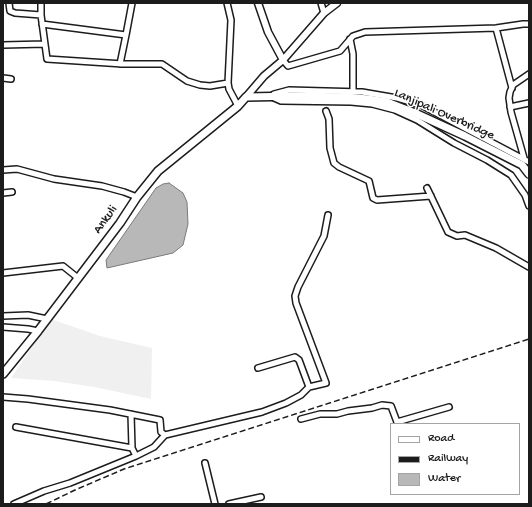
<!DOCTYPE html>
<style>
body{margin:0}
#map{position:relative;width:532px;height:507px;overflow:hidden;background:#fff;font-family:"Gochi Hand",sans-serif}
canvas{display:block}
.frame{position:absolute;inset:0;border:4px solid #1c1c1c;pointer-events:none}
.legend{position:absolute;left:390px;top:423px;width:130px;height:72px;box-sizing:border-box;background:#fff;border:1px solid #a4a4a4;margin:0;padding:5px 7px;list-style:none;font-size:12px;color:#1c1c1c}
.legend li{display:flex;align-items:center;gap:8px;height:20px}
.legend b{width:20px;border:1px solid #a4a4a4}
</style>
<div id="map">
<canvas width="532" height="507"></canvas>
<div class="frame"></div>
<ul class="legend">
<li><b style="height:5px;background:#fff"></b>Road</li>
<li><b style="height:5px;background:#1c1c1c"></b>Railway</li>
<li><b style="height:11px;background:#b8b8b8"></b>Water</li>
</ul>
</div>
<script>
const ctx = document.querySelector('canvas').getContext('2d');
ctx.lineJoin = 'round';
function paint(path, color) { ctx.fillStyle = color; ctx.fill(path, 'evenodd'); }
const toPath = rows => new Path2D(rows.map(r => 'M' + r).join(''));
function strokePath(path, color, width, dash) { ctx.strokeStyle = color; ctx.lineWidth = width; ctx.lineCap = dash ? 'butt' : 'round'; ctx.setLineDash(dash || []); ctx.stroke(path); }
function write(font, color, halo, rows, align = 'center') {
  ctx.font = font + ' "Gochi Hand",sans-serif'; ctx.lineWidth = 3; ctx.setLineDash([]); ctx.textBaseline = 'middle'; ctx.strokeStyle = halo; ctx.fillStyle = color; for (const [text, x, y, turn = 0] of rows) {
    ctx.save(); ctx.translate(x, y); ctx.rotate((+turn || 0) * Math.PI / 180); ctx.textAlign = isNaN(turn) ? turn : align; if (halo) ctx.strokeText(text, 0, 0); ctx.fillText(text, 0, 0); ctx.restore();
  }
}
const built = toPath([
 [51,319,100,336,152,348,151,399,94,387,54,381,11,378]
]);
const water = toPath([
 [169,183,183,193,187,202,188,224,183,245,173,253,107,268,106,260,156,188,163,184,169,183]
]);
const minor = toPath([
 [9,3,10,11,15,13,41,15],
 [41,3,41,15,47,59,123,64,162,64,187,81,200,85,210,86,228,83],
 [227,3,231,20,228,83,229,89,238,106],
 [321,3,324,13],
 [42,24,126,35,120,64],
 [496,28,512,88],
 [126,35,132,3],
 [350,39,353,54,353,92],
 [3,45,45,44],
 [283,60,288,66,340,51,353,36,365,32,496,28,523,24,529,24],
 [3,78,11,79],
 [274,94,289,90,362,92,397,98,421,105,529,162],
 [272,97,281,101,351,102,372,104,395,110,417,120,454,143,487,160,511,175,525,195,529,206],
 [510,107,529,103],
 [326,111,329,119,330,148,334,163,339,167,369,181,373,198,377,200,431,196],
 [524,158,511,112,509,98,510,92,513,85,529,74],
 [3,170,17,169,54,179,102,186,124,192,137,197],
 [427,188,448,232,457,236,465,235,496,248,529,267],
 [3,193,12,192],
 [3,273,63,266,78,278],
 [3,316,28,315,47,319],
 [3,327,28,329,38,331],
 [258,368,295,357,299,360,309,387],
 [3,397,28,399,110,410,160,420,161,432,165,435,262,412,286,403,301,395,309,387,326,383,296,303,295,296,298,287,324,236,328,215],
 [131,414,132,448,136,456],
 [301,419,320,414,337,414,348,411,372,408,382,405,391,406,397,422,449,407],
 [16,427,132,448],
 [205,463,215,504],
 [14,504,44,491,70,483,136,456,154,447,165,435],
 [229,504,261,497]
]);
const tertiary = toPath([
 [258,3,268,32,283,60],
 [246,97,264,76,283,60,324,13,337,3]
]);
const secondary = toPath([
 [3,374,38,331,120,223,137,197,158,171,238,106,246,97,298,96,346,97,368,99,387,102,415,113,465,136,522,165,529,174]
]);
const rail = toPath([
 [46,504,75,490,124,469,529,339]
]);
const streetNames = [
 ["Lanjipali Overbridge",444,115,24],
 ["Ankuli",106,220,-54]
];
paint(built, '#f0f0f0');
paint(water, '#b8b8b8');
strokePath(water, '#7a7a7a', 1);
strokePath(minor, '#1c1c1c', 8);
strokePath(tertiary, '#1c1c1c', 9);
strokePath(secondary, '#1c1c1c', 10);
strokePath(minor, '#fff', 5);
strokePath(tertiary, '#fff', 6);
strokePath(secondary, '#fff', 7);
strokePath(rail, '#1c1c1c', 1.5, [6, 3]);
write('13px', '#1c1c1c', '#fff', streetNames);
</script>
